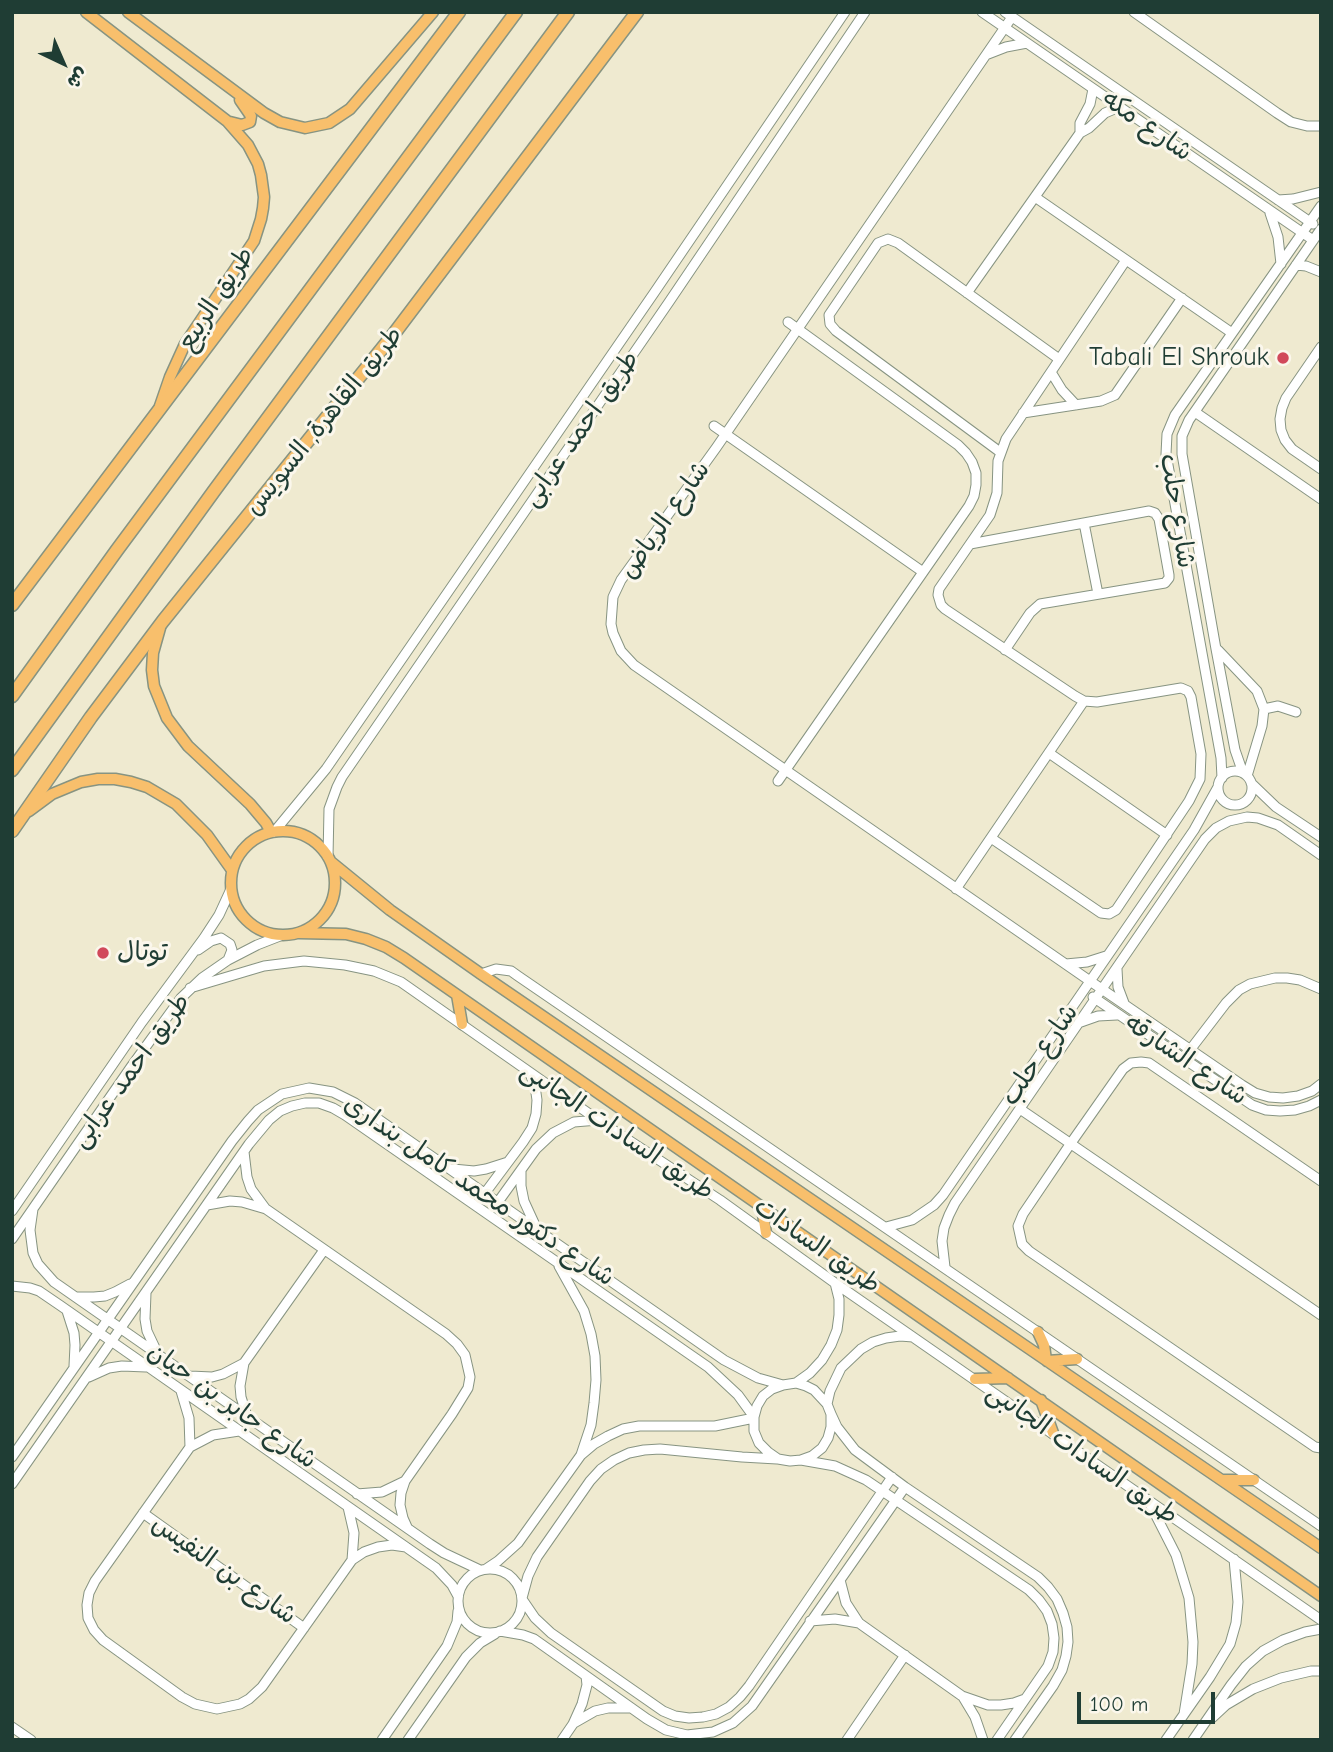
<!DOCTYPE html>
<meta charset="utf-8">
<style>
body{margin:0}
#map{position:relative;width:1333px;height:1752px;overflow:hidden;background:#efead0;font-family:"Comic Neue","Playpen Sans Arabic",sans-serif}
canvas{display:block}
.frame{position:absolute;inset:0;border:14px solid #1f3d34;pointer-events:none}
.north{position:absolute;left:28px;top:28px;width:70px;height:70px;-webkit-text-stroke:5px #fbf7ec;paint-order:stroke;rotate:136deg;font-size:19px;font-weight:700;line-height:28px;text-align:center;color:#1f3d34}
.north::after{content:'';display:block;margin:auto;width:24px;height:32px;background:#1f3d34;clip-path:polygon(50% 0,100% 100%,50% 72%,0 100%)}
.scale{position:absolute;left:1077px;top:1692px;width:138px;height:32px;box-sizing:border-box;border:4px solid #1f3d34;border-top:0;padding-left:9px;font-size:21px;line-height:24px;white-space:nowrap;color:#1f3d34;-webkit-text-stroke:5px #fbf7ec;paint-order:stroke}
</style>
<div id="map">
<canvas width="1333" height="1752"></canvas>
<div class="frame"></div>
<div class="north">ش</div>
<div class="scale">100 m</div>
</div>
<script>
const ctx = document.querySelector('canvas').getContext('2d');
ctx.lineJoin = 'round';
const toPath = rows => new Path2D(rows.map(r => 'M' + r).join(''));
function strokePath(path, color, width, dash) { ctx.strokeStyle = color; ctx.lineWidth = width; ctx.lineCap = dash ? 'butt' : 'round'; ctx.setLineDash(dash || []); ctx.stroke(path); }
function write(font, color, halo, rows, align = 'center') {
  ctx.font = font + ' "Comic Neue","Playpen Sans Arabic",sans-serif'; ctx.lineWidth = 6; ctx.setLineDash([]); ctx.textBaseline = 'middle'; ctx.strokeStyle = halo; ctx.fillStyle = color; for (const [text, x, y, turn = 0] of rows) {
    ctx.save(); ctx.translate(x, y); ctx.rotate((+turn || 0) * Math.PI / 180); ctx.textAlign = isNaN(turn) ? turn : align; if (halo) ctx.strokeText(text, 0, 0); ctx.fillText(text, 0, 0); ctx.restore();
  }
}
const minor = toPath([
 [982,12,1313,240],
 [1005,12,1313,224],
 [1134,12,1277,113,1291,122,1307,126,1321,126],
 [1012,17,716,448,621,580,613,597,611,624,613,633,621,651,634,665,1090,981,1242,1085,1255,1093,1269,1097,1283,1098,1298,1096,1312,1091,1321,1084],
 [988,54,1006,47,1027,43],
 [1080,133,1080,123,1090,104,1093,89],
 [1035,197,1232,333],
 [1278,200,1293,199,1321,192],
 [1270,213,1278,237,1281,264],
 [1296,265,1306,266,1321,272],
 [967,293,1080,133,1089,128,1105,113,1119,107],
 [1321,347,1286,398,1282,408,1280,419,1281,430,1285,440,1292,449,1321,469],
 [1051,372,1062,390,1076,405],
 [1195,412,1321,499],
 [1023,413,1101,401,1115,395,1182,298],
 [714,426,923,572],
 [1000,452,836,331,830,324,829,315,878,243,888,239,898,243,1059,359],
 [1084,523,1098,594],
 [970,544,1149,511,1155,513,1159,519,1169,575,1169,578,1165,583,1040,604,1030,613,1005,650],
 [1218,650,1257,691,1264,709,1262,726,1247,776],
 [1264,709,1278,706,1296,712],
 [1049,753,1167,835],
 '1218 788a17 17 0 1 1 34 0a17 17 0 1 1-34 0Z',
 [1243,773,1235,750,1216,649,1182,454,1182,436,1189,420,1321,229],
 [1222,778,1221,758,1166,454,1167,434,1175,415,1321,206],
 [778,781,969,506,974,496,976,485,976,473,972,462,966,453,958,445,788,322],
 [1251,783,1276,807,1321,837],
 [274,832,326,769,654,293,845,12],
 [991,838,1101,913,1109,914,1116,910,1189,801,1200,779,1201,754,1191,697,1188,691,1181,688,1097,702,1084,701,1075,696,945,609,941,605,938,595,939,589,990,515,997,493,998,461,1006,439,1126,260],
 [328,857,329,809,337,787,342,777,669,302,865,12],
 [956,889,1084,701],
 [198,950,211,941,221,938,230,944,232,950,228,960],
 [1066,964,1087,962,1106,956],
 [1117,969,1118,987,1124,1003],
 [481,974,496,969,511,971,518,976,1321,1526],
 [190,988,264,966,304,961,345,965,374,971,401,982,598,1120,720,1200,835,1283,1321,1620],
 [1093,997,1252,1105,1266,1110,1280,1111,1295,1110,1309,1106,1321,1100],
 [1081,1022,1098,1016,1117,1015],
 [1190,1050,1226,1003,1239,990,1250,984,1275,978,1287,978,1300,980,1321,989],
 [1020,1109,1321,1315],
 [244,1152,247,1177,251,1189,265,1208],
 [453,1169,474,1171,486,1169,508,1162],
 [521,1170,521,1186,524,1201,535,1225],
 [1321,1181,1149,1063,1141,1062,1131,1063,1123,1069,1071,1143,1023,1214,1018,1226,1022,1244,1029,1251,1315,1447,1321,1448],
 [485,1193,523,1142,532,1128,536,1114,537,1100,535,1086,530,1074],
 [498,1202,536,1149,553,1133,574,1122,598,1120],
 [207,1205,230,1201,242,1202,266,1209,446,1334,457,1344,465,1355,470,1377,468,1388,452,1414,405,1481,401,1493,400,1505,403,1518,407,1527],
 [33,1209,30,1230,33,1253,38,1264,54,1282,430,1544,444,1553,480,1570],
 [12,1211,142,1022,204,938,219,915,231,889],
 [886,1227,912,1220,934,1205,943,1195,1194,830,1218,787],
 [12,1239,131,1067,181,998,202,978,228,960,257,945,280,936],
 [559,1266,584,1311,591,1334,595,1356,596,1380,594,1403,591,1425,581,1455],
 [945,1267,942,1241,944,1228,949,1215,955,1203,1205,839,1216,828,1229,821,1247,817,1258,818,1278,825,1321,855],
 [12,1286,30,1288,39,1291,61,1306,436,1568,452,1585,458,1596],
 [146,1293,145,1319,147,1331,156,1350],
 [77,1297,94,1297,105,1296,115,1292,130,1284],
 [67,1311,74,1333,75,1345,74,1366],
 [244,1363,240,1386,241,1397,247,1416],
 [190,1376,212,1377,223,1374,244,1363,324,1250],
 [89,1377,109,1368,122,1366,146,1367],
 [796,1383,810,1373,822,1360,831,1345,837,1330,839,1315,839,1299,835,1283],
 [181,1391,189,1418,190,1447],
 [827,1404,814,1390,806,1386,796,1383,783,1385,772,1389,763,1396,757,1406,754,1417,754,1431,759,1443,768,1452,778,1459,790,1461,801,1460,812,1456,822,1448,828,1438,831,1427,831,1414,827,1404,830,1391,841,1368,861,1349,873,1342,886,1338,900,1336,913,1337],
 [831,1414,837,1427,855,1450,905,1487,1038,1577,1048,1587,1057,1599,1063,1613,1067,1627,1068,1642,1066,1656,1062,1670,1053,1686,1015,1740],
 [239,1431,213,1435,190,1447,95,1581,89,1593,87,1605,88,1618,94,1630,103,1640,182,1697,195,1704,217,1709,240,1704,249,1699,262,1687,352,1560,364,1552,378,1547,392,1545,406,1547],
 [12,1457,232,1141,248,1121,258,1110,282,1094,309,1088,333,1092,355,1103,724,1360,758,1378,783,1385],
 [801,1460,835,1466,866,1480,1029,1590,1039,1600,1047,1611,1052,1624,1054,1638,1053,1652,1048,1666,997,1740],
 [12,1484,249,1144,269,1120,280,1111,292,1106,305,1103,319,1103,333,1108,345,1115,708,1367,738,1395,754,1417],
 [357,1494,382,1492,405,1481],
 [1149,1502,1176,1555,1189,1598,1193,1642,1192,1664,1184,1714],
 [348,1507,354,1533,352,1560],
 [143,1513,304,1628],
 '458 1601a32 32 0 1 1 64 0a32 32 0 1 1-64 0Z',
 [486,1569,498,1561,518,1543,581,1455,594,1444,608,1436,623,1429,639,1426,715,1426,754,1418],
 [840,1580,846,1603,859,1623,962,1696,988,1705,1001,1705,1014,1703,1025,1699],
 [522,1598,528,1576,537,1557,590,1481,601,1469,614,1460,629,1453,644,1450,660,1449,742,1457,777,1459],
 [522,1599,535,1618,551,1633,663,1711,675,1716,689,1718,703,1717,716,1714,729,1707,740,1697,749,1686,892,1477],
 [810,1621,835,1619,859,1623],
 [500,1631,523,1635,534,1639,647,1719,666,1730,687,1735,713,1732,733,1723,752,1706,905,1487],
 [963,1697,975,1717,983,1740],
 [1212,1718,1226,1705,1253,1689,1281,1678,1311,1671,1321,1671],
 [574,1723,595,1711,608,1708,630,1708],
 [12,1727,31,1740],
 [382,1740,447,1646,457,1622,458,1611],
 [408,1740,466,1657,480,1643,495,1634],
 [562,1740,573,1724,582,1704,587,1685,586,1676],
 [847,1740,905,1655],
 [1166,1740,1210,1677,1230,1644,1236,1623,1238,1602,1234,1559],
 [1193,1740,1231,1685,1246,1666,1263,1651,1283,1640,1305,1632,1321,1629]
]);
const major = toPath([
 [86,12,227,121,248,145,258,164,261,175,264,197,263,208,261,219,254,241,185,344,170,377,160,406],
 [128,12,264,113,280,122,305,128,329,123,350,109,433,12],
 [230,122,242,125,250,122,251,116,240,100],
 [160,628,153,653,152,670,154,686,167,718,188,746,250,804,266,823,271,832],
 [29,811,52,794,81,782,98,779,115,779,131,782,147,787,176,804,207,835,232,870],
 '231 883a52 52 0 1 1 104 0a52 52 0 1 1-104 0Z',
 [331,862,390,910,481,974,1321,1548],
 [299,933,346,934,366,939,386,947,404,958,1321,1596],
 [457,995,462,1024],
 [762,1208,766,1233],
 [1038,1332,1044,1345,1046,1360],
 [1047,1361,1077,1359],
 [975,1379,1008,1378],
 [1041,1400,1053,1433],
 [1222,1480,1254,1480]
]);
const highway = toPath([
 [12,605,459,12],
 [12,696,117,550,516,12],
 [12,770,214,491,568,12],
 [12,831,91,717,163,621,393,335,637,12]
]);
const markers = [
 [1283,358,7,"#d1495b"],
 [103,953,7,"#d1495b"]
];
const streetNames = [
 ["شارع مكه",1147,126,35],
 ["طريق الربيع",216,299,-57],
 ["طريق القاهرة, السويس",324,421,-51],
 ["طريق احمد عرابى",581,429,-55],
 ["شارع حلب",1177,511,81],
 ["شارع الرياض",665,520,-55],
 ["شارع حلب",1040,1055,-56],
 ["شارع الشارقه",1186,1060,34],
 ["طريق احمد عرابى",131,1071,-54],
 ["طريق السادات الجانبى",617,1131,34],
 ["شارع دكتور محمد كامل بندارى",479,1191,34],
 ["طريق السادات",817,1246,35],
 ["شارع جابر بن حيان",232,1406,35],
 ["طريق السادات الجانبى",1082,1454,35],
 ["شارع بن النفيس",224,1570,35]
];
const poiNames = [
 ["Tabali El Shrouk",1269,358],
 ["توتال",117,953,"left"]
];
strokePath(minor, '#879482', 11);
strokePath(major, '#879482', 13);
strokePath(highway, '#879482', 15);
strokePath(minor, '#fff', 9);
strokePath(major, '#f8bf6c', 10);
strokePath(highway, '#f8bf6c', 12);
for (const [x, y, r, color] of markers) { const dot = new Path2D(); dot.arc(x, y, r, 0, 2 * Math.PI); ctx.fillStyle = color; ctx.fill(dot); strokePath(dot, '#fbf7ec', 2.5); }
write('26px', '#1f3d34', '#fbf7ec', streetNames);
write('26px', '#1f3d34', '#fbf7ec', poiNames, 'right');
</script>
